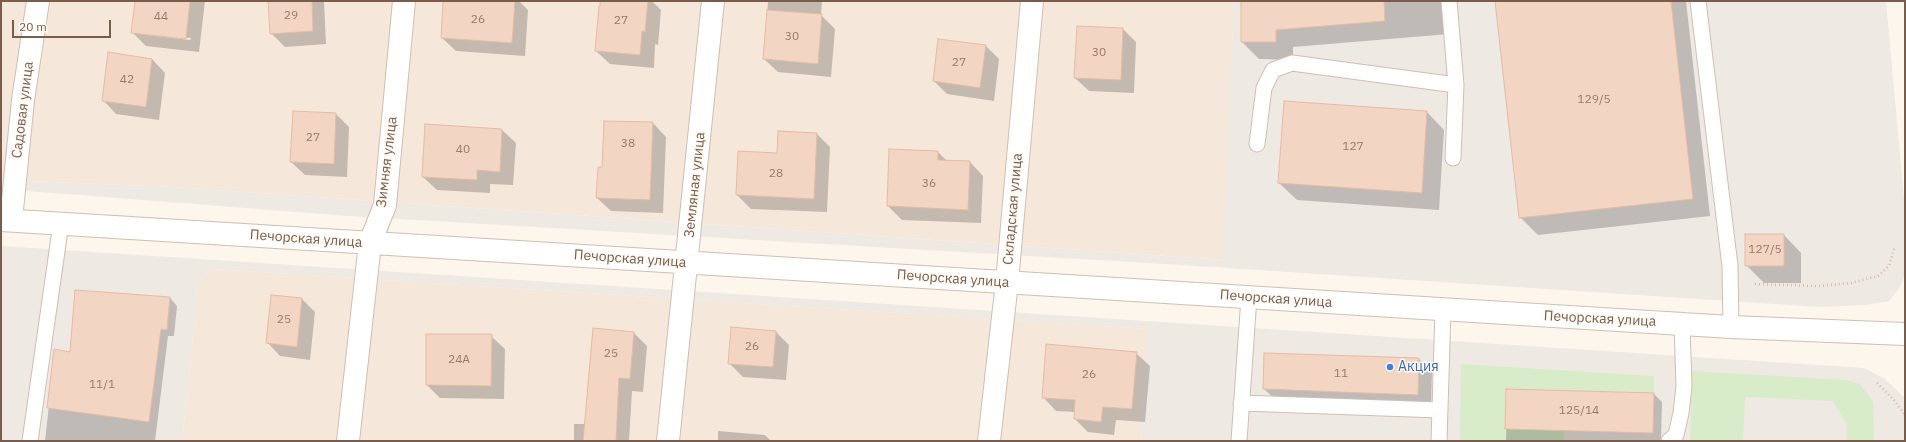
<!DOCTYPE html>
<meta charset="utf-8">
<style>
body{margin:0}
#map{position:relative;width:1906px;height:442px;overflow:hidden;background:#fdf6ec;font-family:"IBM Plex Sans",sans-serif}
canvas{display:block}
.frame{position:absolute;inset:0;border:2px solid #7a5c4d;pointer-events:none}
.scale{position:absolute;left:12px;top:20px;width:99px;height:18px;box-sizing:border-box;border:2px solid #7a5c4d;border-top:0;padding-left:5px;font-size:12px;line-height:14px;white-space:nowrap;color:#7a5c4d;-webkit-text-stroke:3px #fffaf3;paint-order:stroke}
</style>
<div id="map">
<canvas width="1906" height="442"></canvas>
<div class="frame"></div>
<div class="scale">20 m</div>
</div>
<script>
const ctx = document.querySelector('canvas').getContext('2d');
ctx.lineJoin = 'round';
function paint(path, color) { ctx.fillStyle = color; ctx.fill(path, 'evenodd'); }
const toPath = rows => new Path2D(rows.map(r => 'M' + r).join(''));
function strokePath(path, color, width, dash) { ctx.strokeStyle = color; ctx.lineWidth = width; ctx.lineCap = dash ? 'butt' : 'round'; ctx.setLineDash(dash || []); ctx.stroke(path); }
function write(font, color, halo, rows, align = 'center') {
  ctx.font = font + ' "IBM Plex Sans",sans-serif'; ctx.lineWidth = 3; ctx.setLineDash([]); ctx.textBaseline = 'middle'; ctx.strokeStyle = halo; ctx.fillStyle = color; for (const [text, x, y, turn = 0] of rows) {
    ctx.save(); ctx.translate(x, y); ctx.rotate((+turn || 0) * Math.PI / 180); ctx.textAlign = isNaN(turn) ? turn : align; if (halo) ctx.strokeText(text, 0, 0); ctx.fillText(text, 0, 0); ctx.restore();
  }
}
const residential = toPath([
 [1,1,1234,1,1224,260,172,187,1,180],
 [213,269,1149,329,1141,441,182,441,199,279]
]);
const industrial = toPath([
 [1234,1,1886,1,1905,209,1905,274,1900,287,1889,301,1866,305,1820,307,1182,265,348,216,1,189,1,180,172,187,1223,260],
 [1,246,1864,368,1885,379,1905,398,1905,441,1141,441,1148,329,213,269,199,279,182,441,1,441]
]);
const green = toPath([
 [1461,364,1654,376,1654,393,1506,389,1505,429,1564,431,1564,441,1460,441],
 [1692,371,1847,380,1860,384,1873,402,1874,441,1847,441,1847,425,1833,401,1745,397,1743,441,1690,441]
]);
const shadow = toPath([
 [136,1,205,1,199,52,146,46,132,32],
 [146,33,191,38,190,40,146,35],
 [269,1,324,1,326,44,285,47,271,33],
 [444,1,519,1,528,10,525,56,456,51,442,38],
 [601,1,652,1,661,10,658,45,655,44,654,68,610,64,596,51],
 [768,1,822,1,821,15,835,29,831,77,778,72,764,59],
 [1242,1,1447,1,1449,34,1293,47,1293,60,1259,59,1242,42],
 [1496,1,1686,1,1710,216,1538,235,1520,217],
 [1123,29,1136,42,1134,93,1089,91,1075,78],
 [986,46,999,59,994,101,947,94,934,81],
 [152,59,165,73,159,120,116,114,103,100],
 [1285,102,1427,112,1444,130,1439,210,1297,200,1279,183],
 [336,114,349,127,347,177,305,175,291,162],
 [653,123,666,137,663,213,611,211,597,198,603,168],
 [426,126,502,130,516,143,513,185,490,184,490,193,437,190,423,177],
 [817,134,830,147,827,212,751,209,737,195],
 [890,150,938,152,947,161,970,162,983,176,981,223,902,220,888,206],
 [1784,235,1801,253,1801,283,1764,283,1746,265],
 [170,298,177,306,174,336,168,336,155,441,45,441,55,351,71,353],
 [302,299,315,312,310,360,280,356,267,342],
 [776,332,789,345,786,380,743,377,729,363],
 [634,333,647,346,643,392,632,391,629,441,574,441,574,424,585,424],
 [491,336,505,349,504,399,440,398,427,385],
 [1136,353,1150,366,1145,422,1116,420,1114,435,1088,432,1075,419,1075,412,1056,411,1043,397],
 [1419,359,1432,372,1431,408,1278,402,1264,389],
 [1507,390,1654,394,1662,402,1661,441,1506,441],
 [718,431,765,435,771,441,718,441]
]);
const building = toPath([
 [135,1,190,1,186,39,131,33,135,1],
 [268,1,312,1,313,31,270,34,268,1],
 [443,1,515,1,512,43,441,38,443,1],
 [600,1,648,1,645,32,642,31,640,55,595,51,599,6,600,6,600,1],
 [1241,1,1384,1,1385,21,1276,30,1276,42,1241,42,1241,1],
 [1495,1,1671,1,1693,199,1519,218,1495,1],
 [767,10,822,14,818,64,763,59,767,10],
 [1077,26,1123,28,1121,80,1074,78,1077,26],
 [938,39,986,45,980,88,933,81,938,39],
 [108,52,152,59,146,107,102,101,108,52],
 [1284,101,1427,111,1422,193,1278,183,1284,101],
 [293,111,336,113,334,164,290,162,293,111],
 [604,121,653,122,650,200,596,198,598,167,602,167,604,121],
 [425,124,502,129,500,172,477,170,477,180,422,177,425,124],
 [778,131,817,133,814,199,736,195,738,151,777,153,778,131],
 [889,149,938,151,938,160,970,161,968,210,887,206,889,149],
 [1745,234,1784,234,1784,266,1745,266,1745,234],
 [75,290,170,297,167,330,161,329,149,422,47,408,54,349,70,352,75,290],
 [271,295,302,298,297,347,266,343,271,295],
 [731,327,776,331,773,367,728,364,731,327],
 [593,328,634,332,630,379,619,378,616,441,583,441,593,328],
 [426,334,492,334,491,386,426,385,426,334],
 [1046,344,1137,352,1132,409,1103,407,1101,422,1074,419,1075,400,1042,398,1046,344],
 [1264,353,1419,358,1418,395,1263,389,1264,353],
 [1506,389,1654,393,1653,433,1505,429,1506,389]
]);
const path = toPath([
 [1755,284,1817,286,1851,283,1878,276,1889,266,1895,246],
 [1877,383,1894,400,1905,415]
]);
const service = toPath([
 [1449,1,1456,85,1453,158],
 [1698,1,1730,266,1731,327],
 [1257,144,1264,88,1273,70,1292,63,1456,85],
 [1241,403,1440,410],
 [30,441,61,223],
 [1239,441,1249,297],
 [1439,441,1443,310],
 [1669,441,1676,435,1681,413,1684,386,1682,324]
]);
const minor = toPath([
 [1,220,1731,327,1905,334],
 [11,220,23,100,38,1],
 [348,441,370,243,385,205,404,1],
 [668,441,713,1],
 [989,441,1007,282,1032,1]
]);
const markers = [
 [1390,367,4,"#3f7fe0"]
];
const numberNames = [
 ["29",291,16],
 ["44",161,17],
 ["26",478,20],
 ["27",621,21],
 ["30",792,37],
 ["30",1099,53],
 ["27",959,63],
 ["42",127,80],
 ["129/5",1594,100],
 ["27",313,138],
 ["38",628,144],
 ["127",1353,147],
 ["40",463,150],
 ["28",776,174],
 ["36",929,184],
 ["127/5",1765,250],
 ["25",284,320],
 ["26",752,347],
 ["25",611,354],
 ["24А",459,360],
 ["11",1341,374],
 ["26",1089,375],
 ["11/1",102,385],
 ["125/14",1579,411]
];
const streetNames = [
 ["Садовая улица",23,110,-83],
 ["Зимняя улица",387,162,-83],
 ["Земляная улица",695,185,-84],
 ["Складская улица",1013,209,-85],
 ["Печорская улица",306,239,4],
 ["Печорская улица",630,259,4],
 ["Печорская улица",953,279,4],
 ["Печорская улица",1276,299,4],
 ["Печорская улица",1600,319,3]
];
const shopNames = [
 ["Акция",1398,367]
];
paint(residential, '#f5e8da');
paint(industrial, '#efe9e4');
paint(green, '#d8ecc9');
paint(shadow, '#0003');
paint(building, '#f3d5c3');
strokePath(building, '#e6bba3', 1);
strokePath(service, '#d1beb0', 17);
strokePath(minor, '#d1beb0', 24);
strokePath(path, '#d9b8a5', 2.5, [1, 3]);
strokePath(service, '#fff', 15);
strokePath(minor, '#fff', 22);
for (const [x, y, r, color] of markers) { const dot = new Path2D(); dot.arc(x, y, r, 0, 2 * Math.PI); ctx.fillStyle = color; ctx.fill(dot); strokePath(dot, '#fffaf3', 1.5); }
write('12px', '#987a6a', null, numberNames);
write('14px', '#7a5c4d', '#fffaf3', streetNames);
write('14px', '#366cbe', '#fffaf3', shopNames, 'left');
</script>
